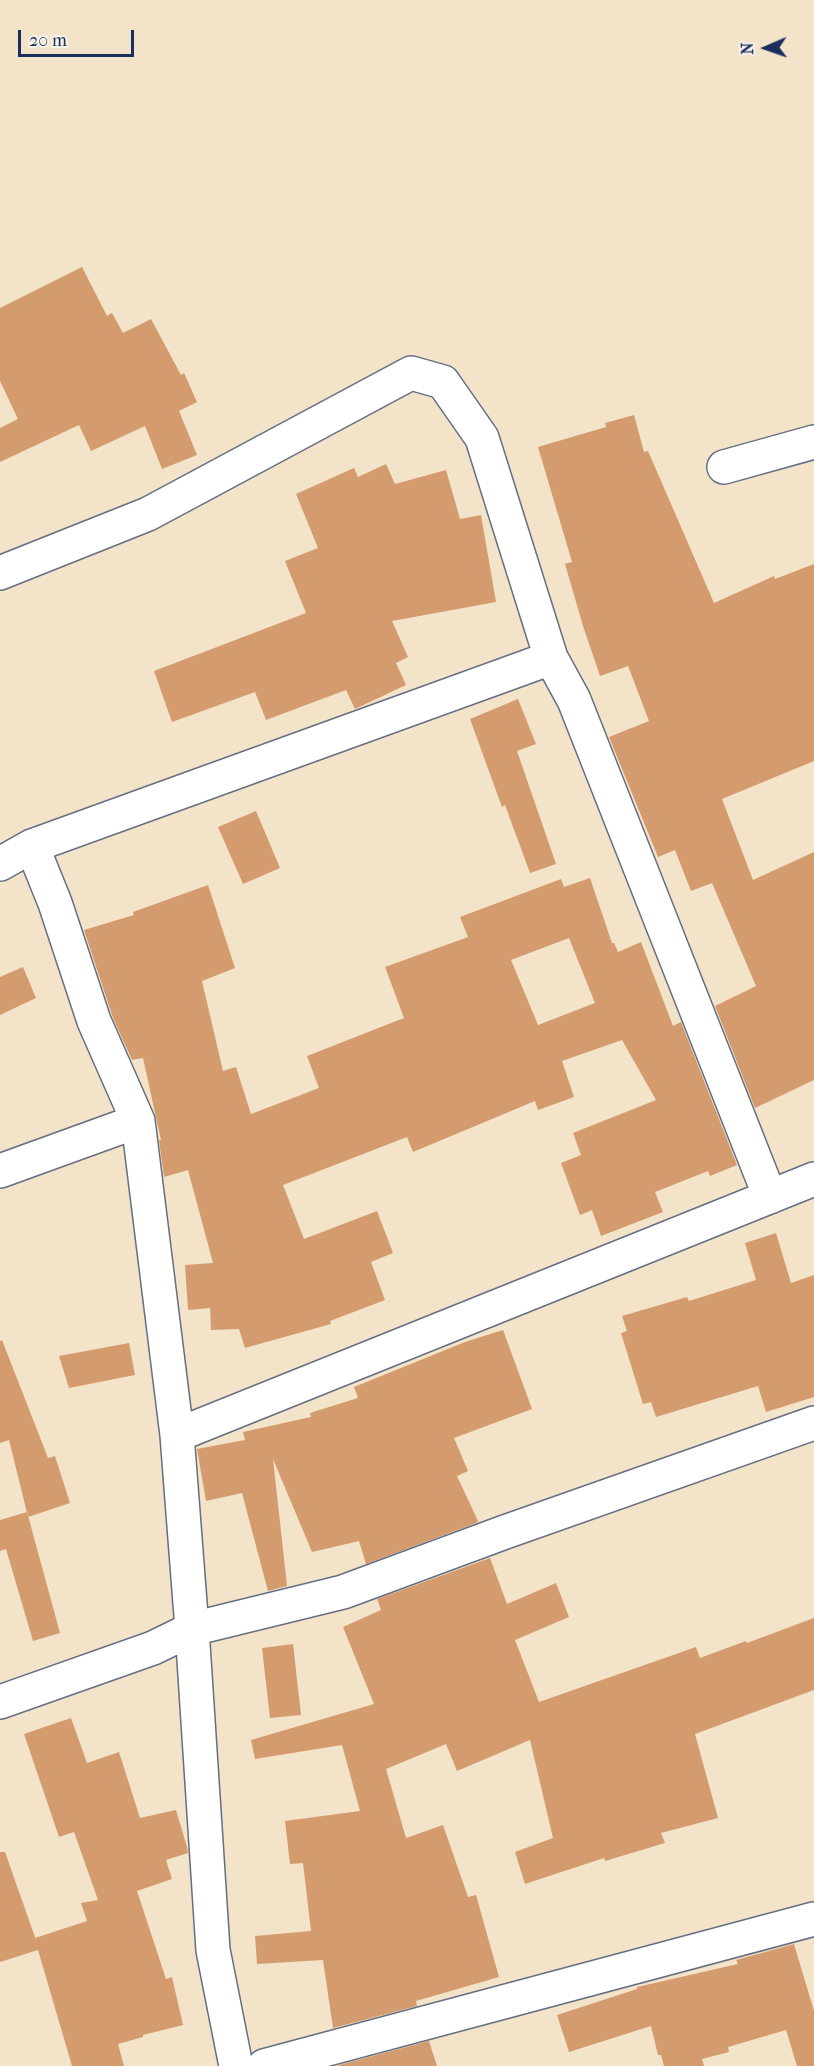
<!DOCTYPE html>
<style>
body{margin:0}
#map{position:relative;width:814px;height:2066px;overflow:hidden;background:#f2e3c9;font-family:"IM FELL French Canon",serif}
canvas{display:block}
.north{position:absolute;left:736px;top:18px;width:60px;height:60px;-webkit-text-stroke:4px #f7f3e8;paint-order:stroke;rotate:268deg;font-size:16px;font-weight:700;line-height:24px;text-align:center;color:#1b2f5e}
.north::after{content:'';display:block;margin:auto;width:21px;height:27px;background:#1b2f5e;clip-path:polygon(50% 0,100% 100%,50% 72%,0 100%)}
.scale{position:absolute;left:18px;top:30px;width:116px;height:27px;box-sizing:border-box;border:3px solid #1b2f5e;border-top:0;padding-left:8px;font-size:18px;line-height:21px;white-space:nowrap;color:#1b2f5e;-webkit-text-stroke:4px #f7f3e8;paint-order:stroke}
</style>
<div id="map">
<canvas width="814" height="2066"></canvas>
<div class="north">N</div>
<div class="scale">20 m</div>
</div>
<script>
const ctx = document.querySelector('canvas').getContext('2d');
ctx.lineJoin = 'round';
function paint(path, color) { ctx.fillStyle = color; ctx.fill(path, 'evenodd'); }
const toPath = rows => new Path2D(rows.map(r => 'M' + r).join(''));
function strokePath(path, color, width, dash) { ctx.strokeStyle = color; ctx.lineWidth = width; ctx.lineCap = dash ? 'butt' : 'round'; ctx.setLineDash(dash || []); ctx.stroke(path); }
const building = toPath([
 [82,267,107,316,112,313,123,333,151,319,181,375,184,373,197,402,179,411,197,455,162,469,145,426,91,451,79,425,0,462,0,428,18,419,0,381,0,308],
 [634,415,644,452,648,451,714,603,774,576,775,579,814,564,814,761,722,799,753,880,814,852,814,1080,755,1108,715,1006,756,986,712,883,691,891,675,850,658,857,609,737,649,721,628,666,600,676,583,626,565,564,572,562,538,447,606,427,605,423],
 [386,464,395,484,446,470,460,519,481,515,496,602,392,621,408,657,396,663,406,685,355,709,346,690,266,720,255,692,172,722,154,671,306,613,285,561,318,548,296,494,354,468,358,477],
 [518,699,536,744,517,751,556,864,530,873,505,805,502,807,470,719],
 [256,811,280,868,243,884,218,827],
 [590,878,612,943,614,943,618,952,641,942,673,1026,681,1022,737,1165,710,1176,708,1171,655,1192,663,1212,601,1236,592,1210,580,1215,561,1163,581,1155,573,1133,656,1100,622,1040,562,1061,574,1097,538,1110,535,1101,413,1152,407,1137,283,1185,304,1239,377,1211,393,1253,371,1262,385,1300,330,1321,331,1324,245,1348,239,1329,211,1330,210,1308,188,1310,185,1265,213,1263,188,1170,164,1177,159,1140,161,1140,143,1058,132,1060,113,1018,84,930,134,915,133,912,208,885,235,968,202,981,223,1071,236,1067,251,1114,319,1088,307,1056,404,1018,385,967,468,937,460,917,561,879,564,887],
 [569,938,595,1003,538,1025,511,960],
 [23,967,36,998,0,1015,0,977],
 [776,1233,791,1283,814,1275,814,1397,766,1412,758,1386,656,1417,651,1402,643,1404,621,1333,627,1331,622,1316,687,1297,689,1301,756,1280,745,1243],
 [503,1330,532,1409,454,1438,468,1471,457,1476,478,1521,476,1523,366,1564,359,1541,312,1552,273,1459,287,1586,268,1591,242,1493,206,1501,197,1449,245,1440,243,1432,311,1417,310,1413,358,1398,354,1387,465,1342],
 [2,1340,48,1458,55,1456,70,1503,28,1517,9,1440,0,1443,0,1341],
 [129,1343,135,1375,69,1388,59,1356],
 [27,1512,60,1633,33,1641,6,1549,0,1551,0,1520],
 [490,1558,507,1604,556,1583,569,1617,515,1640,539,1702,696,1647,700,1658,746,1641,747,1643,814,1618,814,1690,695,1734,718,1818,661,1833,665,1843,605,1861,604,1858,525,1884,515,1852,553,1838,530,1740,457,1771,446,1744,386,1769,406,1838,443,1825,468,1897,476,1895,499,1977,416,2001,417,2006,333,2028,323,1960,257,1964,255,1936,311,1931,303,1863,290,1864,285,1821,360,1811,342,1745,255,1759,251,1740,374,1704,343,1627,381,1610,377,1599],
 [293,1644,301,1715,270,1718,262,1648],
 [71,1718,87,1763,119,1752,140,1818,176,1810,187,1847,188,1853,166,1860,172,1879,137,1891,166,1979,172,1977,183,2025,143,2035,143,2037,118,2044,124,2066,72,2066,38,1950,0,1962,0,1852,5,1852,36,1940,35,1938,87,1921,81,1903,98,1900,74,1832,59,1837,24,1734],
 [794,1944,814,2011,814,2066,797,2066,786,2030,728,2047,729,2052,702,2059,704,2066,664,2066,661,2055,658,2055,651,2026,569,2052,557,2015,637,1989,637,1987,738,1964,736,1960],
 [429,2041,437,2066,339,2066,339,2065]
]);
const minor = toPath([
 [724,467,814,442],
 [0,573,148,514,411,373,443,382,482,438,551,658,574,700,770,1197],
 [32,846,55,903,94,1021,138,1121,177,1435,192,1629,213,1950,236,2066],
 [0,864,32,846,551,658],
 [0,1171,138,1121],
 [177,1435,814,1179],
 [0,1702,153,1648,192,1629,343,1592,505,1532,814,1423],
 [264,2066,814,1919]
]);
paint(building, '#d49c6e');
strokePath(minor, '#666e83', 36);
strokePath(minor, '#fff', 33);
</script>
